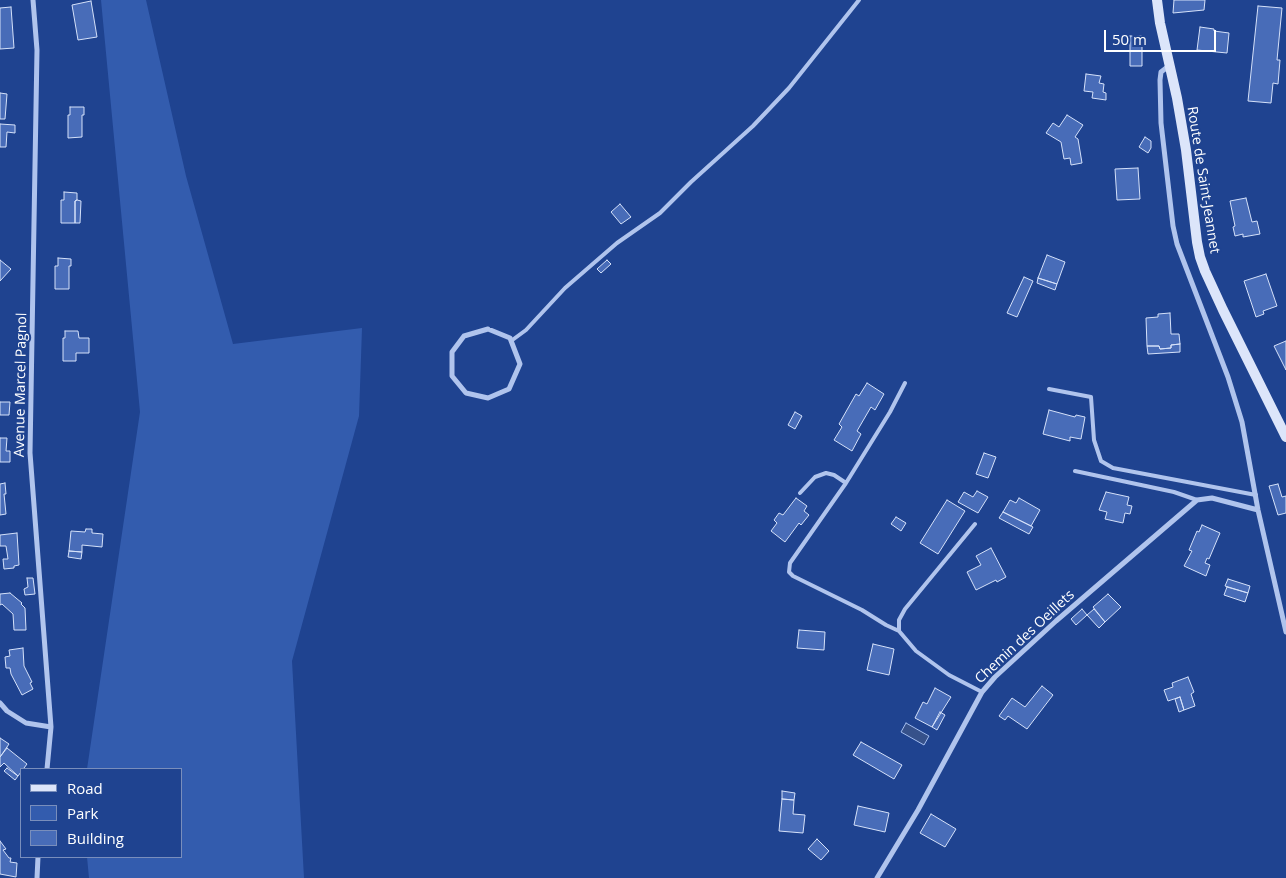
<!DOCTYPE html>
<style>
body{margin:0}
#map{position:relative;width:1286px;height:878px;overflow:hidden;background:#1f4390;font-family:"Open Sans",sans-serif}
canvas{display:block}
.legend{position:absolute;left:20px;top:768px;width:162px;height:90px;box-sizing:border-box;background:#1f4390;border:1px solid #798ebc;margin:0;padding:6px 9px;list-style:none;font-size:15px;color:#fff}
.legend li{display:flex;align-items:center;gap:10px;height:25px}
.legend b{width:25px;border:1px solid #798ebc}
.scale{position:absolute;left:1104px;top:30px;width:112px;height:22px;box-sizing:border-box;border:2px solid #fff;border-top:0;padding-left:6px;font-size:15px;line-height:18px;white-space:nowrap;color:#fff;-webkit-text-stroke:4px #1f4390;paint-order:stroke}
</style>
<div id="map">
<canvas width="1286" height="878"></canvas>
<ul class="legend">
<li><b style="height:6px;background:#dce5fa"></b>Road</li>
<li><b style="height:14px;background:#335cae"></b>Park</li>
<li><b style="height:14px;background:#486cb8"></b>Building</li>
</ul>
<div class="scale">50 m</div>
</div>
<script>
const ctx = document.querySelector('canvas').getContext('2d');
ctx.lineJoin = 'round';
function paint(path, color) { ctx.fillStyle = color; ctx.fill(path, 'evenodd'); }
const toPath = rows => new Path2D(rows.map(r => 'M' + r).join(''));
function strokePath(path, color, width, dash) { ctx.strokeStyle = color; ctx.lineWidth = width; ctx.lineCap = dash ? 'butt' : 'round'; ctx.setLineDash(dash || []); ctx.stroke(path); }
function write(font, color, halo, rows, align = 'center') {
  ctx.font = font + ' "Open Sans",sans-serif'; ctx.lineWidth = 4; ctx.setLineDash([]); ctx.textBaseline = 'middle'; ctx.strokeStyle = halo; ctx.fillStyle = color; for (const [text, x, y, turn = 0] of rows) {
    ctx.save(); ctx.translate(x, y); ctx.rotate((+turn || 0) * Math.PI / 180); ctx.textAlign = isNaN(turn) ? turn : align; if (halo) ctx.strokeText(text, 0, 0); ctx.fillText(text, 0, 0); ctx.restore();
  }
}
const green = toPath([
 [101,0,146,0,186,176,233,344,362,328,359,416,292,661,304,878,89,878,87,857,181,857,181,769,87,769,140,412]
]);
const water = toPath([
 [906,723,929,736,924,745,901,732,906,723]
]);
const building = toPath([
 [1174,0,1205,0,1204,10,1173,13,1174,0],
 [91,1,97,37,78,40,72,5,91,1],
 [1258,6,1282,8,1277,60,1280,60,1278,84,1273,83,1271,103,1248,101,1258,6],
 [11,7,14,48,0,49,0,8,11,7],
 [1200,27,1214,29,1214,31,1229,33,1227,53,1197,50,1200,27],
 [1130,36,1142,36,1142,66,1130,66,1130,36],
 [1086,74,1101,76,1099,83,1104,84,1103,92,1106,93,1106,100,1092,98,1093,92,1084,91,1086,74],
 [0,93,7,94,5,119,0,119,0,93],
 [70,107,84,107,84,115,82,115,82,137,68,138,68,115,70,115,70,107],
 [1067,115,1083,125,1075,137,1078,139,1082,163,1071,165,1070,158,1064,159,1061,142,1046,133,1053,123,1059,127,1067,115],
 [0,124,15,125,15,133,7,132,6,147,0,147,0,124],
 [1145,137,1151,141,1151,148,1148,153,1139,147,1145,137],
 [1138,168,1140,199,1117,200,1115,169,1138,168],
 [64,192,77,193,77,200,75,201,75,223,61,223,61,200,64,200,64,192],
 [1246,198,1252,222,1257,221,1260,234,1243,237,1243,234,1235,236,1233,227,1235,226,1230,201,1246,198],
 [77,200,81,201,80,223,75,223,75,201,77,200],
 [620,204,631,217,621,224,611,212,620,204],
 [1047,255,1065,262,1057,284,1038,278,1047,255],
 [58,258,71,259,71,266,69,266,69,289,55,289,55,266,58,266,58,258],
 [0,260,11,269,0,281,0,260],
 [607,260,611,264,601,273,597,269,607,260],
 [1266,274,1277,306,1263,311,1264,314,1256,317,1244,281,1266,274],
 [1024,277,1033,281,1017,317,1007,313,1024,277],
 [1038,278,1057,284,1055,290,1037,283,1038,278],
 [1170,313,1171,334,1179,334,1180,344,1171,345,1171,348,1160,349,1159,346,1147,346,1146,318,1158,317,1158,314,1170,313],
 [65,331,78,331,79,338,89,338,89,353,76,353,76,361,63,361,63,338,65,338,65,331],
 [1286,341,1286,370,1274,346,1286,341],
 [1180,344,1180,352,1148,354,1147,346,1159,346,1160,349,1171,348,1171,345,1180,344],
 [867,383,884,394,875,410,871,407,857,431,861,434,852,451,834,440,842,427,839,424,856,394,859,396,867,383],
 [0,402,10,402,9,415,0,415,0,402],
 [1049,410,1075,417,1076,415,1085,417,1081,439,1070,437,1070,441,1043,434,1049,410],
 [795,412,802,416,795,429,788,425,795,412],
 [0,438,7,438,6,451,10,451,10,462,0,462,0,438],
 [984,453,996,457,988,478,976,474,984,453],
 [5,483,6,494,4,494,6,514,0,515,0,484,5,483],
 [1278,484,1282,497,1286,496,1286,513,1278,515,1269,486,1278,484],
 [977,491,988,497,978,513,958,502,964,492,973,497,977,491],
 [1106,492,1129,497,1127,505,1132,506,1130,514,1125,513,1123,523,1105,519,1107,512,1099,510,1106,492],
 [796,498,807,506,804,511,809,515,801,525,799,523,785,542,771,531,777,523,774,520,779,513,783,515,796,498],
 [1019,498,1040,510,1031,526,1003,512,1010,500,1016,503,1019,498],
 [947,500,965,511,938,554,920,543,947,500],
 [1003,512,1033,527,1029,534,999,518,1003,512],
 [896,517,906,523,901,531,891,524,896,517],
 [1202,525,1220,533,1209,559,1207,558,1205,563,1210,565,1206,576,1184,566,1192,551,1189,550,1197,531,1199,532,1202,525],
 [86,529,92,529,92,533,103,534,102,547,82,545,82,552,69,551,71,531,85,532,86,529],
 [17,533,19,565,14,566,14,568,4,569,3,559,8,559,6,546,0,546,0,535,17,533],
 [991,548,1006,577,997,582,996,580,976,590,967,572,981,565,976,556,991,548],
 [69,551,82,552,81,559,68,557,69,551],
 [27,578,33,578,35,594,25,595,24,589,28,587,27,578],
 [1228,579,1250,586,1248,593,1225,586,1228,579],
 [1227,587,1248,593,1245,602,1224,595,1227,587],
 [10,593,22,603,21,604,25,608,26,630,14,630,13,614,2,604,0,605,0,594,10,593],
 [1108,594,1121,607,1105,622,1093,607,1108,594],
 [1082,609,1087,615,1076,625,1071,619,1082,609],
 [1094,609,1105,622,1099,628,1087,615,1094,609],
 [799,630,825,632,824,650,797,648,799,630],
 [873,644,894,649,889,675,867,670,873,644],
 [23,648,24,666,32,682,30,683,33,689,22,695,11,674,10,668,6,668,5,657,10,656,9,650,23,648],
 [1188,677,1194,692,1191,694,1195,706,1184,710,1180,697,1168,701,1164,690,1173,687,1172,683,1188,677],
 [1042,686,1053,695,1027,729,1008,716,1005,720,999,716,1012,698,1025,707,1042,686],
 [935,688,951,697,932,727,915,718,923,702,927,704,935,688],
 [1180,697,1184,710,1179,712,1175,699,1180,697],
 [940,712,945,715,937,730,932,727,940,712],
 [0,738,9,744,0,757,0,738],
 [861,742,902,765,894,779,853,755,861,742],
 [7,748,27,764,18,776,4,763,0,767,0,757,7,748],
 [7,768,18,776,15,780,4,771,7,768],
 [782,791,795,793,794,800,782,799,782,791],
 [782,799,794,800,793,814,805,815,803,833,779,831,782,799],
 [858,806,889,813,885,832,854,825,858,806],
 [931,814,956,829,945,847,920,833,931,814],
 [817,839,829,851,821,860,808,849,817,839],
 [0,841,6,849,3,850,9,858,11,858,10,862,17,863,16,877,0,874,0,841]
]);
const service = toPath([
 [511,341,526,330,565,288,617,243,660,213,691,182,753,126,789,88,859,0],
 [1049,389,1091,397,1094,440,1101,461,1113,468,1256,495],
 [1075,471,1174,492,1197,500],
 [846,483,890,412,905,383],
 [800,493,815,477,826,473,834,475,846,483,790,563,789,572,793,576,862,610,886,625,899,631],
 [975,524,905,609,899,620,899,631,916,651,949,675,982,692]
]);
const minor = toPath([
 [33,0,37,50,30,453,51,727,47,769],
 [1170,65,1161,72,1160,80,1161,123,1173,226,1177,244,1228,377,1242,422,1258,510,1286,632],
 [488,329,510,338,520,364,509,389,488,398,466,393,452,376,452,352,464,336,488,329],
 [0,703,7,711,26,723,51,727],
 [37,878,38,857],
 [877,878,918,810,982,692,995,677,1056,621,1197,500,1212,498,1258,510]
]);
const secondary = toPath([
 [1157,0,1160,23,1177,98,1186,150,1197,242,1200,257,1205,271,1223,310,1286,437]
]);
const streetNames = [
 ["Route de Saint-Jeannet",1203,180,81],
 ["Avenue Marcel Pagnol",21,385,-89],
 ["Chemin des Oeillets",1025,637,-43]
];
paint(green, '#335cae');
paint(water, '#36518a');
strokePath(water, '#a3bdee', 1);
paint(building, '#486cb8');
strokePath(building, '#d5e1f9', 1);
strokePath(service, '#b0c4ed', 4);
strokePath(minor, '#b0c4ed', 5);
strokePath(secondary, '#dce5fa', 10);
write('14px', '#fff', '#1f4390', streetNames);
</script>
